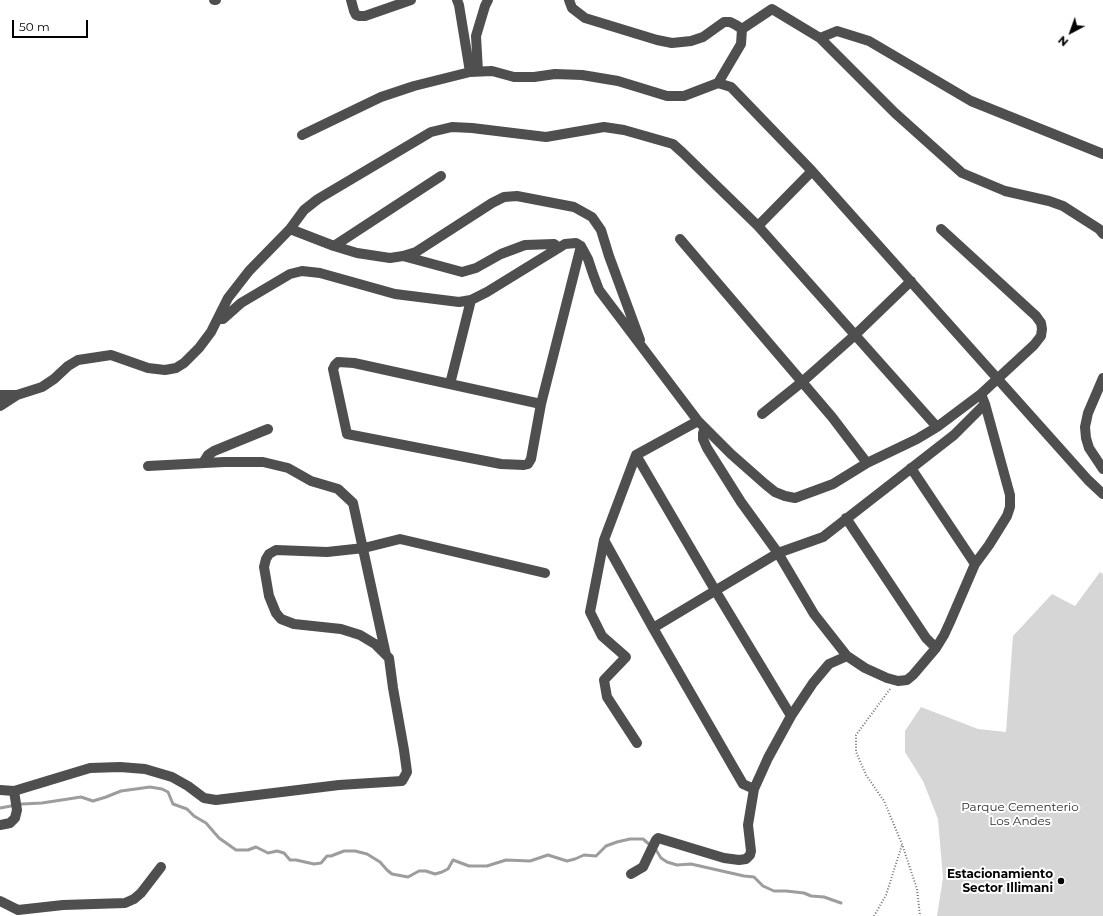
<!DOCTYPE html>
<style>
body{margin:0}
#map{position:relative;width:1103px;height:916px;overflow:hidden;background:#fff;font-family:Montserrat,sans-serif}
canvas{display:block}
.north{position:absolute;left:1051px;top:12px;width:40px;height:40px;-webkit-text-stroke:3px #fff;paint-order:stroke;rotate:221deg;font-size:11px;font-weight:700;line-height:16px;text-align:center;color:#000}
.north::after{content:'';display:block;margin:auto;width:14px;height:18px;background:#000;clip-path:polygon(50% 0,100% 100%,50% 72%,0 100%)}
.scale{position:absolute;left:12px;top:20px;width:76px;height:18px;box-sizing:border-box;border:2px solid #000;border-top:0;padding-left:5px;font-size:12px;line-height:14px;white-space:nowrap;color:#000;-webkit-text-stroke:3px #fff;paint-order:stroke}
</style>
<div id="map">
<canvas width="1103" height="916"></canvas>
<div class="north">N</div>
<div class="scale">50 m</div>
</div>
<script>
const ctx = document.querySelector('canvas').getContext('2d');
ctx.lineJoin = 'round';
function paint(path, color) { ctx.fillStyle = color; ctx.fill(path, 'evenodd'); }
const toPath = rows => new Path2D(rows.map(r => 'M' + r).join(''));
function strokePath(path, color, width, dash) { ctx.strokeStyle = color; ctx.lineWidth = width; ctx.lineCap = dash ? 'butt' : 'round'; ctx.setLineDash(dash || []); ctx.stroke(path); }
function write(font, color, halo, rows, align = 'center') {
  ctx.font = font + ' Montserrat,sans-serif'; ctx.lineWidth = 4; ctx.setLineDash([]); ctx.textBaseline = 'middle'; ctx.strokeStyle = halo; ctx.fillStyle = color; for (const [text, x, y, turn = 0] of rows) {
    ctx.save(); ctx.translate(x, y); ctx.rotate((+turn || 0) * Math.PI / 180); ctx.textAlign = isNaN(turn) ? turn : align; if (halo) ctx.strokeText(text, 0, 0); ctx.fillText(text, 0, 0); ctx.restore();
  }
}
const green = toPath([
 [1100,572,1103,574,1103,916,937,916,943,878,938,819,923,781,905,752,905,731,921,707,978,729,1006,732,1013,636,1052,594,1075,606]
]);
const stream = toPath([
 [0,808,22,804,42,803,81,797,93,801,106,797,121,791,150,787,162,789,168,792,173,804,187,809,194,816,206,823,219,838,236,850,248,850,256,847,268,853,277,851,284,853,290,860,296,860,314,864,321,863,327,856,331,856,344,851,355,851,367,854,380,862,387,870,392,874,408,877,419,871,426,871,435,874,442,872,448,869,453,860,469,866,487,866,506,860,530,861,548,855,567,861,575,859,584,855,596,856,606,846,617,842,630,839,643,839,656,850,661,858,667,862,677,865,691,864,744,876,754,877,763,886,774,891,786,891,804,893,811,896,824,897,841,903]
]);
const path = toPath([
 [890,689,856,735,856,752,866,775,884,801,902,844,917,889,920,916],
 [874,916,886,895,902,845]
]);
const minor = toPath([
 [214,0,216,0],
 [351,0,354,11,356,15,359,16,365,16,411,0],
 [457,0,459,5,470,72],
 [569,0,572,8,585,18,657,40,672,43,691,41,703,37,724,22,730,22,736,25,742,29,741,44,718,83],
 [742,29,772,9,820,38,895,113,962,173,1005,191,1049,201,1063,206,1099,229,1103,234],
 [820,38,837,31,869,41,971,101,1103,154],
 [478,71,476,36,485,6,488,0],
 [302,135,381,97,414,86,470,72,492,71,514,77,534,77,555,74,582,75,618,81,667,96,684,96,718,83,731,87,812,171,1088,480,1103,494],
 [758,226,812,171],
 [290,229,334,246,357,253,390,258,403,256,416,252,492,203,504,197,517,196,574,207,592,217,601,230,609,256,640,340],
 [680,239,832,417,867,463],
 [334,246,441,176],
 [403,256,462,272,476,268,501,254,525,245,554,244,559,248],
 [218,319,223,319,241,303,290,274,302,271,320,273,395,294,459,302,471,300,487,292,565,244,576,243,581,246,588,259,593,274,599,290,698,421,731,454,765,484,775,492,785,496,795,498,833,484,867,463,917,439,937,427,981,394,1034,345,1041,336,1042,329,1041,323,1036,316,941,229],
 [1103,378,1088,413,1085,427,1086,438,1089,448,1103,469],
 [450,384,471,300],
 [0,395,17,395],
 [541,404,354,363,338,362,335,365,333,369,347,434,501,464,524,465,528,464,531,459,541,404,581,246],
 [0,406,17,395,42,387,54,379,68,366,78,360,111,355,148,368,165,370,176,368,184,363,199,348,211,332,228,298,249,271,290,229,304,210,318,199,431,132,452,127,472,128,546,137,604,127,624,130,673,144,683,153,758,226,937,427],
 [762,414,802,382,855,335,911,281],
 [705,428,703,433,703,439,707,448,741,502,778,553,814,614,847,656,865,668,887,678,898,681,907,680,913,675,936,648,944,635,950,622,975,564,989,545,1007,516,1010,507,1010,495,985,404,981,394],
 [636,455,715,590,791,716],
 [203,463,208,455,214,451,268,429],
 [148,466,224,462,263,462,288,468,311,481,338,489,353,503,386,655],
 [911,468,975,564],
 [846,518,926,638,936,648],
 [604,540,653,628,743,784,754,789],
 [653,628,778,553,823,537,954,435,985,404],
 [637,743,607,697,604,680,626,657,602,636,590,612,604,540,636,455,698,421],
 [0,790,14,791,90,768,120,767,145,769,172,777,188,786,204,798,216,800,339,785,402,781,407,772,404,750,393,688,389,658,375,644,360,635,341,629,294,624,281,619,276,613,269,596,264,567,266,559,269,554,276,550,327,552,364,548,400,539,545,573],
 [0,825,10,823,15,818,17,810,14,791],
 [631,874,643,867,656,840,658,838,724,858,739,860,746,859,750,855,751,851,748,825,754,789,768,758,791,716,813,683,829,664,847,656],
 [0,901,18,910,63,905,125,903,134,899,141,893,161,867]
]);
const markers = [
 [1061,881,4,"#000"]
];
const parkNames = [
 ["Parque Cementerio",1020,807],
 ["Los Andes",1020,821]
];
const poiNames = [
 ["Estacionamiento",1053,874],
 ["Sector Illimani",1053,888]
];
paint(green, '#d6d6d6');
strokePath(stream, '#9d9d9d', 3);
strokePath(path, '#717171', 2, [1, 2]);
strokePath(minor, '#4f4f4f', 10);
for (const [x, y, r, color] of markers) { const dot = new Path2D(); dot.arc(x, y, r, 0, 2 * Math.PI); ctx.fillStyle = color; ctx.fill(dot); strokePath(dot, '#fff', 1.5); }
write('12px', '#2d2d2d', '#fff', parkNames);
write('bold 12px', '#000', '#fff', poiNames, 'right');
</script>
